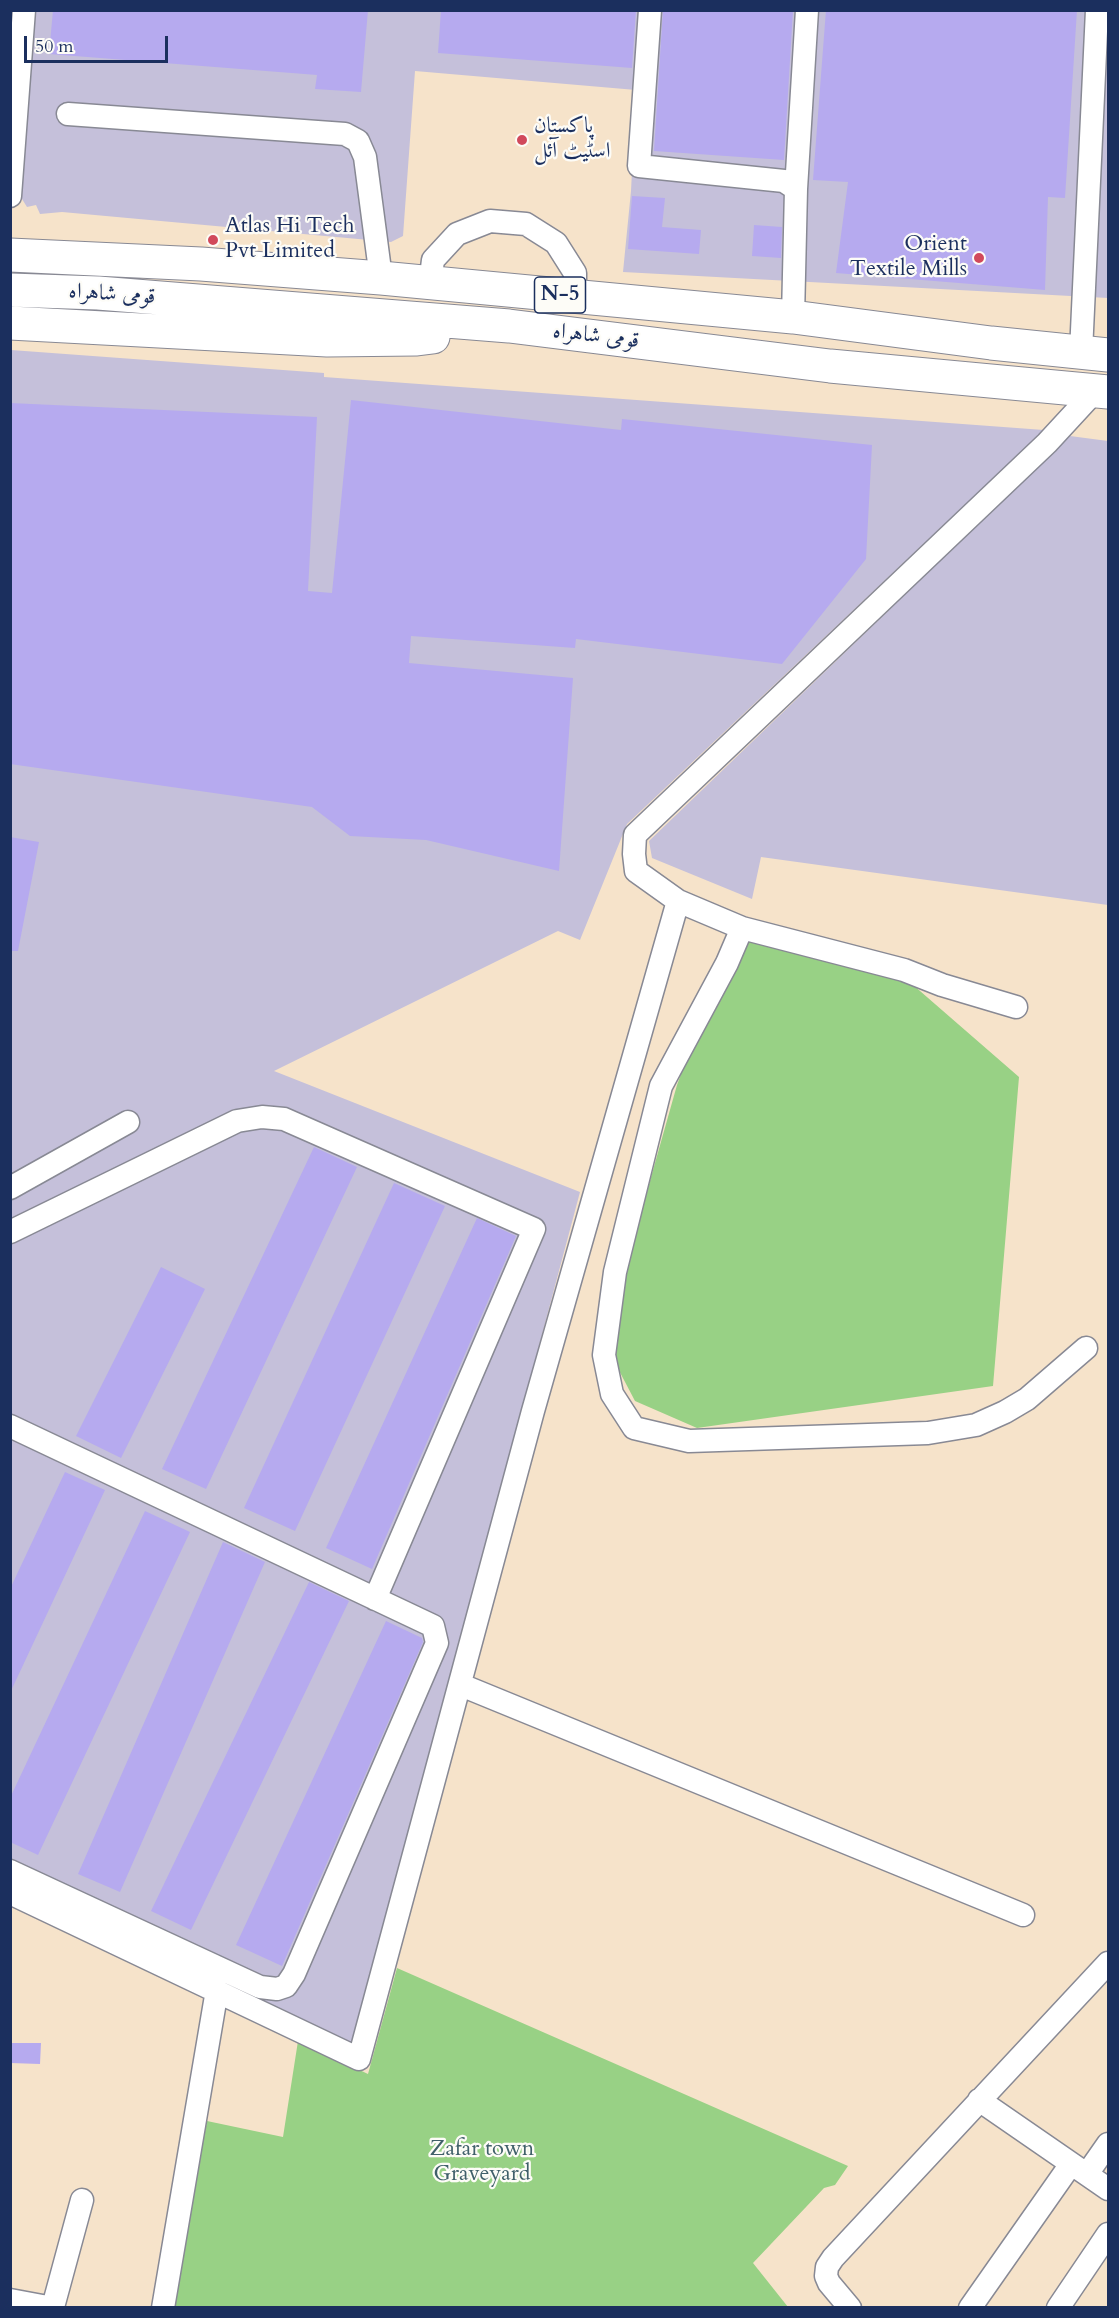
<!DOCTYPE html>
<meta charset="utf-8">
<style>
body{margin:0}
#map{position:relative;width:1119px;height:2318px;overflow:hidden;background:#f6e3ca;font-family:Cardo,serif}
canvas{display:block}
.frame{position:absolute;inset:0;border:12px solid #1b2f5e;pointer-events:none}
.scale{position:absolute;left:24px;top:36px;width:144px;height:27px;box-sizing:border-box;border:3px solid #1b2f5e;border-top:0;padding-left:8px;font-size:18px;line-height:21px;white-space:nowrap;color:#1b2f5e;-webkit-text-stroke:4px #fdfcf7;paint-order:stroke}
</style>
<div id="map">
<canvas width="1119" height="2318"></canvas>
<div class="frame"></div>
<div class="scale">50 m</div>
</div>
<script>
const ctx = document.querySelector('canvas').getContext('2d');
ctx.lineJoin = 'round';
function paint(path, color) { ctx.fillStyle = color; ctx.fill(path, 'evenodd'); }
const toPath = rows => new Path2D(rows.map(r => 'M' + r).join(''));
function strokePath(path, color, width, dash) { ctx.strokeStyle = color; ctx.lineWidth = width; ctx.lineCap = dash ? 'butt' : 'round'; ctx.setLineDash(dash || []); ctx.stroke(path); }
function write(font, color, halo, rows, align = 'center') {
  ctx.font = font + ' Cardo,Amiri,serif'; ctx.lineWidth = 4.5; ctx.setLineDash([]); ctx.textBaseline = 'middle'; ctx.strokeStyle = halo; ctx.fillStyle = color; for (const [text, x, y, turn = 0] of rows) {
    ctx.save(); ctx.translate(x, y); ctx.rotate((+turn || 0) * Math.PI / 180); ctx.textAlign = isNaN(turn) ? turn : align; if (halo) ctx.strokeText(text, 0, 0); ctx.fillText(text, 0, 0); ctx.restore();
  }
}
const industrial = toPath([
 [11,11,1108,11,1108,298,623,272,631,191,636,90,415,71,403,236,391,242,62,212,40,214,36,205,27,207,22,199,11,198],
 [11,350,324,373,324,377,1044,430,627,824,580,940,558,931,274,1071,580,1192,353,2044,11,1885],
 [1070,436,1108,441,1108,905,761,857,752,899,652,858,649,841]
]);
const green = toPath([
 [734,928,897,971,1019,1077,993,1386,697,1428,635,1401,613,1359,624,1273,677,1085],
 [397,1968,848,2166,835,2185,824,2188,753,2263,788,2307,172,2308,207,2121,283,2137,298,2041,368,2074]
]);
const building = toPath([
 [53,10,368,10,361,92,315,89,317,75,49,54],
 [441,10,636,10,632,68,438,53],
 [663,10,793,10,784,160,654,151],
 [826,10,1077,10,1065,198,1048,197,1045,290,836,273,848,182,813,180],
 [632,196,665,198,662,227,701,230,699,254,628,249],
 [754,225,782,227,781,258,752,256],
 [351,400,621,430,622,419,872,445,866,559,782,664,576,639,575,648,411,636,409,663,573,678,559,871,426,840,350,836,312,807,10,764,10,403,317,417,308,591,332,593],
 [10,837,39,842,18,951,10,951],
 [314,1147,357,1167,206,1489,162,1469],
 [394,1183,445,1206,295,1531,244,1508],
 [477,1218,516,1236,372,1569,326,1548],
 [161,1267,205,1289,121,1458,76,1436],
 [65,1472,105,1490,10,1693,10,1589],
 [145,1511,190,1532,38,1855,10,1842,10,1798],
 [223,1542,265,1562,120,1892,78,1874],
 [309,1582,349,1601,191,1930,151,1911],
 [386,1621,422,1638,423,1642,282,1966,236,1945],
 [10,2043,41,2043,40,2064,10,2063]
]);
const minor = toPath([
 [650,10,639,166,784,181,796,189,793,317],
 [68,114,345,134,358,141,365,157,381,278],
 [796,189,807,10],
 [10,196,24,10],
 [430,284,433,260,457,234,490,221,526,224,556,243,575,273,575,296],
 [1081,352,1097,10],
 [742,928,727,963,661,1086,615,1272,604,1355,612,1394,634,1428,689,1441,928,1433,976,1425,1005,1412,1027,1399,1086,1348],
 [1016,1007,942,985,904,970,742,928,678,901,636,871,634,854,635,835,1047,443,1095,391],
 [10,1188,128,1122],
 [10,1232,237,1121,262,1117,284,1119,534,1229,375,1599],
 [10,1426,433,1626,437,1643,294,1974,286,1986,277,1989,260,1987,10,1871],
 [461,1685,1023,1915],
 [10,1893,359,2059,533,1411,678,901],
 [979,2100,1108,2189],
 [1087,2174,1108,2144],
 [10,2300,53,2308],
 [53,2307,82,2200],
 [163,2308,217,1990],
 [850,2308,829,2283,826,2276,827,2267,833,2258,1108,1963],
 [970,2308,1071,2164],
 [1058,2308,1108,2234]
]);
const highway = toPath([
 [10,255,201,264,381,278,793,317,991,343,1108,355],
 [10,290,98,293,509,326,830,366,1108,392],
 [10,323,327,340,417,339,433,337]
]);
const markers = [
 [522,140,6,"#d1495b"],
 [213,240,6,"#d1495b"],
 [979,258,6,"#d1495b"]
];
const shields = [
 [560,295,51]
];
const shieldNames = [
 ["N-5",560,295]
];
const poiNames = [
 ["پاکستان",534,127],
 ["اسٹیٹ آئل",534,152],
 ["Atlas Hi Tech",225,227],
 ["Pvt Limited",225,252],
 ["Orient",967,245,"right"],
 ["Textile Mills",967,270,"right"]
];
const streetNames = [
 ["قومی شاہراہ",112,295,4],
 ["قومی شاہراہ",596,337,7]
];
const parkNames = [
 ["Zafar town",482,2150],
 ["Graveyard",482,2175]
];
paint(industrial, '#c5c0da');
paint(green, '#98d185');
paint(building, '#b6aaef');
strokePath(minor, '#888994', 25);
strokePath(highway, '#888994', 35);
strokePath(minor, '#fff', 22);
strokePath(highway, '#fff', 33);
for (const [x, y, r, color] of markers) { const dot = new Path2D(); dot.arc(x, y, r, 0, 2 * Math.PI); ctx.fillStyle = color; ctx.fill(dot); strokePath(dot, '#fdfcf7', 2); }
for (const [x, y, w] of shields) { const box = new Path2D(); box.roundRect(x - w / 2, y - 18, w, 36, 4.5); ctx.fillStyle = '#fdfcf7'; ctx.fill(box); strokePath(box, '#1b2f5e', 1.5); }
write('bold 21px', '#1b2f5e', null, shieldNames);
write('22px', '#1b2f5e', '#fdfcf7', poiNames, 'left');
write('22px', '#1b2f5e', '#fdfcf7', streetNames);
write('22px', '#40606a', '#fdfcf7', parkNames);
</script>
